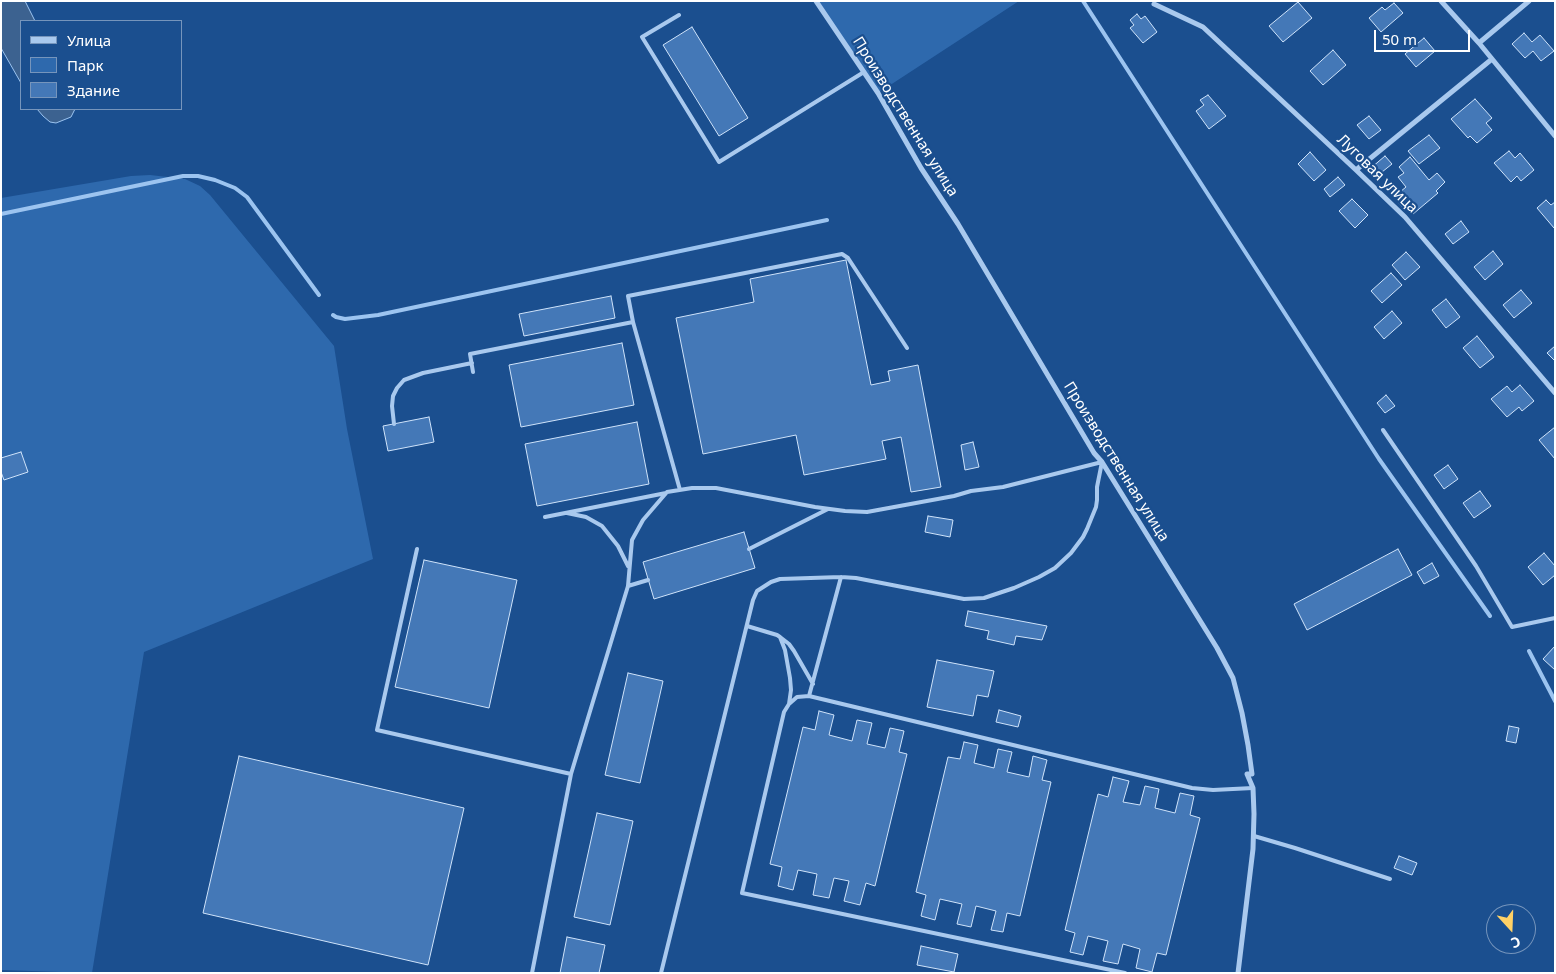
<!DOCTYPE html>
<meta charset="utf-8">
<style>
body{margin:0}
#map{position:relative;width:1556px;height:974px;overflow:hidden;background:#1b4f8f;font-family:"Noto Sans",sans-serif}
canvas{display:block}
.frame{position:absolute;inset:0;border:2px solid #fff;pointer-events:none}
.legend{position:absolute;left:20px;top:20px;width:162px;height:90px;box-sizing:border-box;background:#1b4f8f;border:1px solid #7695bc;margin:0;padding:6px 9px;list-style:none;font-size:15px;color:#fff}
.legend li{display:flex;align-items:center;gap:10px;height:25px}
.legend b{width:25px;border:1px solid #7695bc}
.north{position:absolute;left:1486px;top:904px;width:50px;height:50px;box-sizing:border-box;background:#1b4f8f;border:1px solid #7695bc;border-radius:50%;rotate:160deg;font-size:14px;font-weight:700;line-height:20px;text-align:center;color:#fff}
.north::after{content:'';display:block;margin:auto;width:18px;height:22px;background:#ffd166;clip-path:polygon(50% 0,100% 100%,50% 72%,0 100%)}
.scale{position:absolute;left:1374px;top:30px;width:96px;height:22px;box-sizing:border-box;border:2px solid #fff;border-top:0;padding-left:6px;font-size:15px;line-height:18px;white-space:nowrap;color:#fff;-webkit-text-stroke:4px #1b4f8f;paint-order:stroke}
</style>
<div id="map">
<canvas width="1556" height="974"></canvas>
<div class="frame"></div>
<ul class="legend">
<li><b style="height:6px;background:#a9c9ee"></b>Улица</li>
<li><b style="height:14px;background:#2e69ad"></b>Парк</li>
<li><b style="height:14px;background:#4478b7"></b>Здание</li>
</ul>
<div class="north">С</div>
<div class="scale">50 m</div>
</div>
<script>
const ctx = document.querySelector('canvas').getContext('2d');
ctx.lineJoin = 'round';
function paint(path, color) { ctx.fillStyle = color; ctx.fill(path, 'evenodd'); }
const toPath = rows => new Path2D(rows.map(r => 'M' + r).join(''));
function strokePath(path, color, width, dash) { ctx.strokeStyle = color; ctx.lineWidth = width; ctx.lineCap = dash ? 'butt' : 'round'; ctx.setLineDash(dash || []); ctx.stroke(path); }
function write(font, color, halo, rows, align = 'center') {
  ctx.font = font + ' "Noto Sans",sans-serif'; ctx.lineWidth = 4.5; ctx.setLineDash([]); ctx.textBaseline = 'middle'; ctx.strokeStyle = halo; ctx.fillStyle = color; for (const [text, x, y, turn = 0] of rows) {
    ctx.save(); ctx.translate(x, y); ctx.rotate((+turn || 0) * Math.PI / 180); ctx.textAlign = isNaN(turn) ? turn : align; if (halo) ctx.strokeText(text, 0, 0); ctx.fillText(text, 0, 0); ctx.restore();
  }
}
const green = toPath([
 [816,1,1019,1,878,93],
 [150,175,185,179,200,186,210,195,334,346,347,429,373,559,144,652,92,973,1,970,1,198,131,176]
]);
const water = toPath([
 [1,1,25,1,35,21,21,21,21,83,1,48,1,1],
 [37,109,75,109,71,117,56,123,50,122,43,116,37,109]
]);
const stream = toPath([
 [1083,1,1379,459,1490,616],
 [1,214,183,176,198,176,215,180,235,188,247,197,319,295],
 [333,315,336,317,345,319,378,315,827,220],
 [1529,651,1555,701]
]);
const building = toPath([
 [1298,2,1312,18,1283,42,1269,26,1298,2],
 [1394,3,1403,13,1381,32,1369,18,1382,7,1385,10,1394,3],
 [1137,14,1141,19,1145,16,1157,32,1143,43,1130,28,1134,25,1130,20,1137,14],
 [692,27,748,118,719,136,663,45,692,27],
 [1524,33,1532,42,1540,35,1554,51,1541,61,1533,51,1525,58,1512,44,1524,33],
 [1424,38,1435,51,1416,67,1405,54,1424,38],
 [1333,50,1346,65,1323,85,1310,71,1333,50],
 [1208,95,1226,116,1209,129,1196,111,1204,105,1200,100,1208,95],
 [1475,99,1492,118,1486,123,1492,130,1477,143,1470,136,1468,138,1451,119,1475,99],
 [1369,116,1381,130,1369,139,1357,125,1369,116],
 [1429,135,1440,148,1419,164,1408,151,1429,135],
 [1509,151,1515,158,1520,153,1534,170,1521,181,1517,176,1511,182,1494,163,1509,151],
 [1310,152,1326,170,1314,181,1298,164,1310,152],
 [1385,156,1392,164,1377,176,1371,168,1385,156],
 [1410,157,1429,180,1437,173,1445,182,1436,191,1438,193,1413,214,1407,207,1404,209,1398,202,1405,197,1400,192,1406,187,1398,177,1404,173,1399,167,1410,157],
 [1338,177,1345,185,1330,197,1324,189,1338,177],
 [1352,199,1368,215,1355,228,1339,211,1352,199],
 [1546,200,1551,205,1555,202,1555,227,1554,228,1537,208,1546,200],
 [1461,221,1469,232,1453,244,1445,234,1461,221],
 [1493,251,1503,264,1485,280,1474,267,1493,251],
 [1406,252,1420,267,1405,280,1392,265,1406,252],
 [846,260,871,385,890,381,888,371,918,365,941,487,911,492,901,437,882,441,886,459,804,475,796,435,703,454,676,318,754,302,750,279,846,260],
 [1391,273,1402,285,1382,303,1371,291,1391,273],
 [1521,290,1532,303,1514,318,1503,305,1521,290],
 [611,296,615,318,524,336,519,314,611,296],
 [1446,299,1460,317,1446,328,1432,310,1446,299],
 [1392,311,1402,323,1384,339,1374,327,1392,311],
 [1477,336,1494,357,1480,368,1463,348,1477,336],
 [622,343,634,405,521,427,509,365,622,343],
 [1555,346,1555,361,1547,353,1555,346],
 [1520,385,1534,401,1522,411,1519,407,1507,417,1491,399,1507,386,1512,392,1520,385],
 [1386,395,1395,406,1385,413,1377,403,1386,395],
 [429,417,434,442,388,451,383,426,429,417],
 [637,422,649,484,537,506,525,444,637,422],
 [1555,427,1555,459,1539,440,1555,427],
 [973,442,979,467,965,470,961,445,973,442],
 [21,452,28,472,4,480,1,472,1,458,21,452],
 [1448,465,1458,479,1444,489,1434,475,1448,465],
 [1480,491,1491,506,1474,518,1463,503,1480,491],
 [928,516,953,520,950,537,925,532,928,516],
 [744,532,755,568,654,599,643,562,744,532],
 [1398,549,1412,575,1307,630,1294,604,1398,549],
 [1544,553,1555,566,1555,575,1543,585,1528,567,1544,553],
 [424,560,517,580,489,708,395,687,424,560],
 [1432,563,1439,576,1424,584,1417,572,1432,563],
 [968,611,978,613,1047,626,1042,640,1016,636,1014,645,987,639,989,631,965,626,968,611],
 [1555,646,1555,670,1543,659,1555,646],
 [937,660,994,671,988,697,977,695,973,716,927,707,937,660],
 [628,673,663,681,640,783,605,775,628,673],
 [999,710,1021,716,1018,727,996,722,999,710],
 [819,711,834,715,829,735,852,741,857,720,872,723,867,744,885,748,890,728,904,731,899,752,907,754,875,886,866,883,860,905,844,901,849,881,834,878,829,898,813,895,817,874,798,870,793,890,778,886,782,867,770,864,803,727,815,730,819,711],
 [1509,726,1519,728,1516,743,1506,741,1509,726],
 [964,742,978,745,974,763,994,768,998,749,1012,752,1007,772,1029,777,1033,756,1047,760,1042,780,1051,782,1020,916,1007,913,1003,932,991,930,996,911,976,906,971,927,957,924,962,904,940,899,935,920,921,916,926,895,916,892,948,757,960,759,964,742],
 [239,756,464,808,428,965,203,913,239,756],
 [1113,777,1129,781,1123,802,1140,805,1145,786,1159,789,1155,808,1175,813,1180,793,1194,796,1190,815,1200,818,1166,955,1157,953,1152,972,1136,968,1140,949,1123,944,1118,964,1103,961,1108,941,1088,936,1083,955,1070,952,1075,933,1065,930,1098,794,1108,797,1113,777],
 [597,813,633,821,610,925,574,917,597,813],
 [1399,856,1417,863,1412,875,1394,868,1399,856],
 [567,937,605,945,599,973,560,973,567,937],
 [921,946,958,954,954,972,917,965,921,946]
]);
const service = toPath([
 [679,15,642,37,719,162,864,72],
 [473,372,470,354,633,322],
 [394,424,392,406,393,396,397,388,404,380,423,373,472,363],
 [1383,430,1476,566,1512,627,1555,618],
 [680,490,633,322,628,296,842,254,848,258,907,348],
 [567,513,586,517,602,526,618,546,628,566],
 [545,517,666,493],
 [417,549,377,730,571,774],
 [749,549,828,509],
 [628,586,648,580],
 [747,626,777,635,780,637,785,650,790,678,791,690,789,704],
 [780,637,789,644,794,651,813,684],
 [809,696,841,577],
 [1254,836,1295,848,1390,879],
 [532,973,571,774,628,586,632,540,643,520,667,492,692,488,716,488,815,507,845,511,867,512,954,496,971,491,1003,487,1102,462,1097,487,1097,500,1096,507,1087,529,1083,537,1071,553,1055,568,1039,577,1014,588,984,598,964,599,856,578,841,577,780,579,771,582,757,591,753,600,661,973],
 [1125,973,742,893,784,712,789,704,797,697,809,696,1192,788,1213,790,1253,788]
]);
const minor = toPath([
 [816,1,878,93,921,168,958,224,1094,453,1102,462,1217,648,1233,678,1242,713,1248,745,1252,774,1247,774,1253,788,1254,814,1253,849,1238,973],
 [1441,1,1479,43,1555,136],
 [1154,4,1203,27,1356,170,1405,217,1555,393],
 [1479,43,1529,1],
 [1356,170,1492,59]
]);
const streetNames = [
 ["Производственная улица",905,117,58],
 ["Луговая улица",1377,174,44],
 ["Производственная улица",1116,462,58]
];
paint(green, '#2e69ad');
paint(water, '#3c6290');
strokePath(water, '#9cc4f0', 1);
strokePath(stream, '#9cc4f0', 4);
paint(building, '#4478b7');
strokePath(building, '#cfe3fa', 1);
strokePath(service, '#a9c9ee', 4);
strokePath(minor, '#a9c9ee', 5);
write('15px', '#fff', '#1b4f8f', streetNames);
</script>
